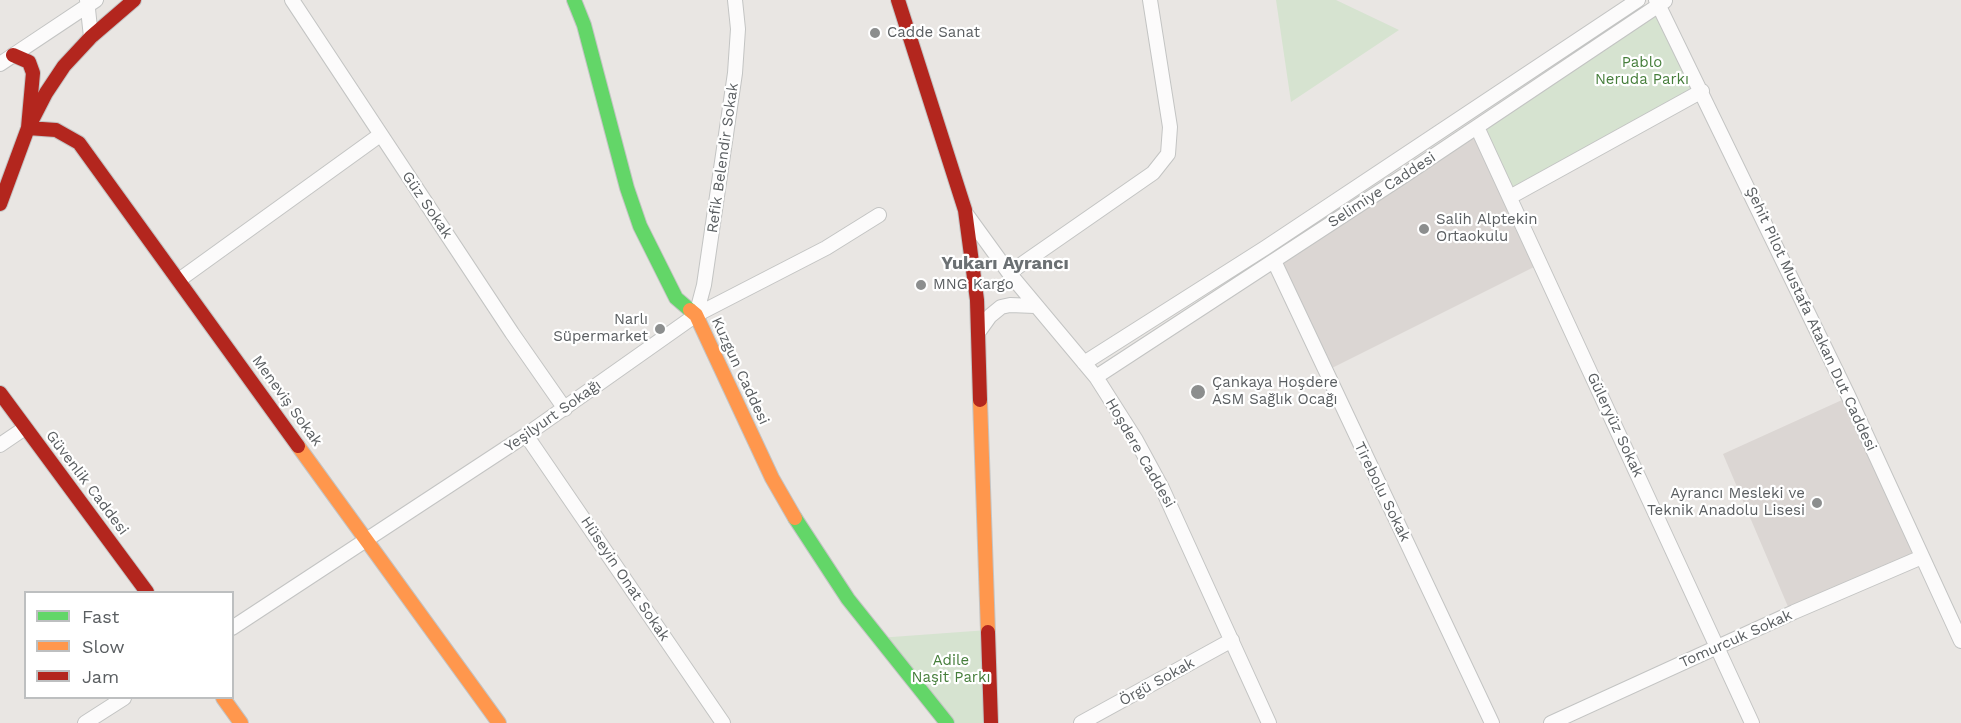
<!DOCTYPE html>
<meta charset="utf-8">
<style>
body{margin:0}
#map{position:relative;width:1961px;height:723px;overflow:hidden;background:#e9e6e3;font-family:"Work Sans",sans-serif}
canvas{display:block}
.legend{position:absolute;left:24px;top:591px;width:210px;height:108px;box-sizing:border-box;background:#fff;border:2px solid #bdbfc0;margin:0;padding:8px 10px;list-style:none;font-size:18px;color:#5a5e61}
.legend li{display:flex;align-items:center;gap:12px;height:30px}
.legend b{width:30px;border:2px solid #bdbfc0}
</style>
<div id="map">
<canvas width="1961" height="723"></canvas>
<ul class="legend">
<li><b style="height:8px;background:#63d668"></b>Fast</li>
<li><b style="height:8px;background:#ff974d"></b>Slow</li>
<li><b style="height:8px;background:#b3261e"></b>Jam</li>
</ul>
</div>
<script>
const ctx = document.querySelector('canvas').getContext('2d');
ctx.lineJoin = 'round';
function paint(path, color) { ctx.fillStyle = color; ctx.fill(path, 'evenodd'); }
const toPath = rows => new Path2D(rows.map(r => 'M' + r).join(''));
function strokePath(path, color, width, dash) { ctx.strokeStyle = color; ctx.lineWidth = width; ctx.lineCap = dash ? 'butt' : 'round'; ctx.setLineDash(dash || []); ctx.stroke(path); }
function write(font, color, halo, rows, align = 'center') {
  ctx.font = font + ' "Work Sans",sans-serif'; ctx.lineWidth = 4.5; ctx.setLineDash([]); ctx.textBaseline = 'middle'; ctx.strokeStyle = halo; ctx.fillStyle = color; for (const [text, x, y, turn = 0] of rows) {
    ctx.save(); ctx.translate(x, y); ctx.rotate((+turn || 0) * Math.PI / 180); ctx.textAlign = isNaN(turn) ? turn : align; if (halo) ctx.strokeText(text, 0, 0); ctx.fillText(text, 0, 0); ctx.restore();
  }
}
const education = toPath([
 [1477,127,1540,264,1324,372,1274,261],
 [1842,400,1914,553,1789,609,1723,454]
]);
const green = toPath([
 [1276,0,1336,0,1399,30,1291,102],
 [1659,5,1702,91,1510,197,1477,127],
 [988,630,991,723,947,723,878,638]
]);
const street = toPath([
 [87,0,91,37],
 [292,0,512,333,565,409],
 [1656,0,1847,393,1961,641],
 [0,64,96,0],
 [1477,127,1752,723],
 [1510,197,1702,91],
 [967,215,1009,273,1096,377,1136,440,1162,488,1269,723],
 [1274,261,1492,723],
 [1009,273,1153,173,1168,154,1170,127,1150,0],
 [179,280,380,135],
 [696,315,704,285,735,73,738,29,735,0],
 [980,330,990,316,1001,307,1010,305,1035,306],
 [1084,363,1265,248,1638,0],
 [1096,377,1405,175,1665,1],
 [526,435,723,723],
 [0,445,25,428],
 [232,628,526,435,696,315,826,248,879,215],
 [85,723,124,698],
 [1081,723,1232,640],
 [1551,723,1794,612,1922,557]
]);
const fast = toPath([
 [574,0,584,25,627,188,640,226,676,298,690,310],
 [795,518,848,599,947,723]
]);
const slow = toPath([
 [690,310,696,315,772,478,795,518],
 [980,400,988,632],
 [298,446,499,723],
 [223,698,241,723]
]);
const jam = toPath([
 [898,0,965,210,977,300,980,400],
 [13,55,29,62,33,73,28,128,56,130,79,143,298,446],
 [0,204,28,128,46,93,64,66,91,37,134,0],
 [0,393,147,592],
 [988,632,991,723]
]);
const markers = [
 [875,33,6,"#8c8e8e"],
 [1424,229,6,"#8c8e8e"],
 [921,285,6,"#8c8e8e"],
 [660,329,6,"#8c8e8e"],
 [1198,392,8,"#8c8e8e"],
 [1817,503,6,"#8c8e8e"]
];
const poiNames = [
 ["Cadde Sanat",887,33],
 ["Salih Alptekin",1436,220],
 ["Ortaokulu",1436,237],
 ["MNG Kargo",933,285],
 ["Narlı",648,320,"right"],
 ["Süpermarket",648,337,"right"],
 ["Çankaya Hoşdere",1212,383],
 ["ASM Sağlık Ocağı",1212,400],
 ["Ayrancı Mesleki ve",1805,494,"right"],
 ["Teknik Anadolu Lisesi",1805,511,"right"]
];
const parkNames = [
 ["Pablo",1642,63],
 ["Neruda Parkı",1642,80],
 ["Adile",951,661],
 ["Naşit Parkı",951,678]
];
const streetNames = [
 ["Refik Belendir Sokak",723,158,-82],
 ["Selimiye Caddesi",1382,190,-33],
 ["Güz Sokak",427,205,56],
 ["Şehit Pilot Mustafa Atakan Dut Caddesi",1811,319,65],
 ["Kuzgun Caddesi",740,371,65],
 ["Meneviş Sokak",287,401,54],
 ["Yeşilyurt Sokağı",553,416,-35],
 ["Güleryüz Sokak",1615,425,65],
 ["Hoşdere Caddesi",1140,453,60],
 ["Güvenlik Caddesi",87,483,53],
 ["Tirebolu Sokak",1382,492,64],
 ["Hüseyin Onat Sokak",625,579,56],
 ["Tomurcuk Sokak",1736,639,-24],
 ["Örgü Sokak",1157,682,-29]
];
const quarterNames = [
 ["Yukarı Ayrancı",1005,264]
];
paint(education, '#dbd6d3');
paint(green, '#d6e3d0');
strokePath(street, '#c3c4c3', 16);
strokePath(fast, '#c4c4c4', 16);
strokePath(slow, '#c4c4c4', 16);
strokePath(jam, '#c4c4c4', 16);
strokePath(street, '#fcfbfb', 14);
strokePath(fast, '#63d668', 14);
strokePath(slow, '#ff974d', 14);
strokePath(jam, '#b3261e', 14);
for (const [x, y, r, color] of markers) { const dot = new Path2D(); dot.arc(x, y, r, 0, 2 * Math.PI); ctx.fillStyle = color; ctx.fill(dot); strokePath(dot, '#fff', 2); }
write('15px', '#5a5e61', '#fff', poiNames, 'left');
write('15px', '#467e3b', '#fff', parkNames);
write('15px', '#5a5e61', '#fff', streetNames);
write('bold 18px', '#6b7073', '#fff', quarterNames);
</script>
